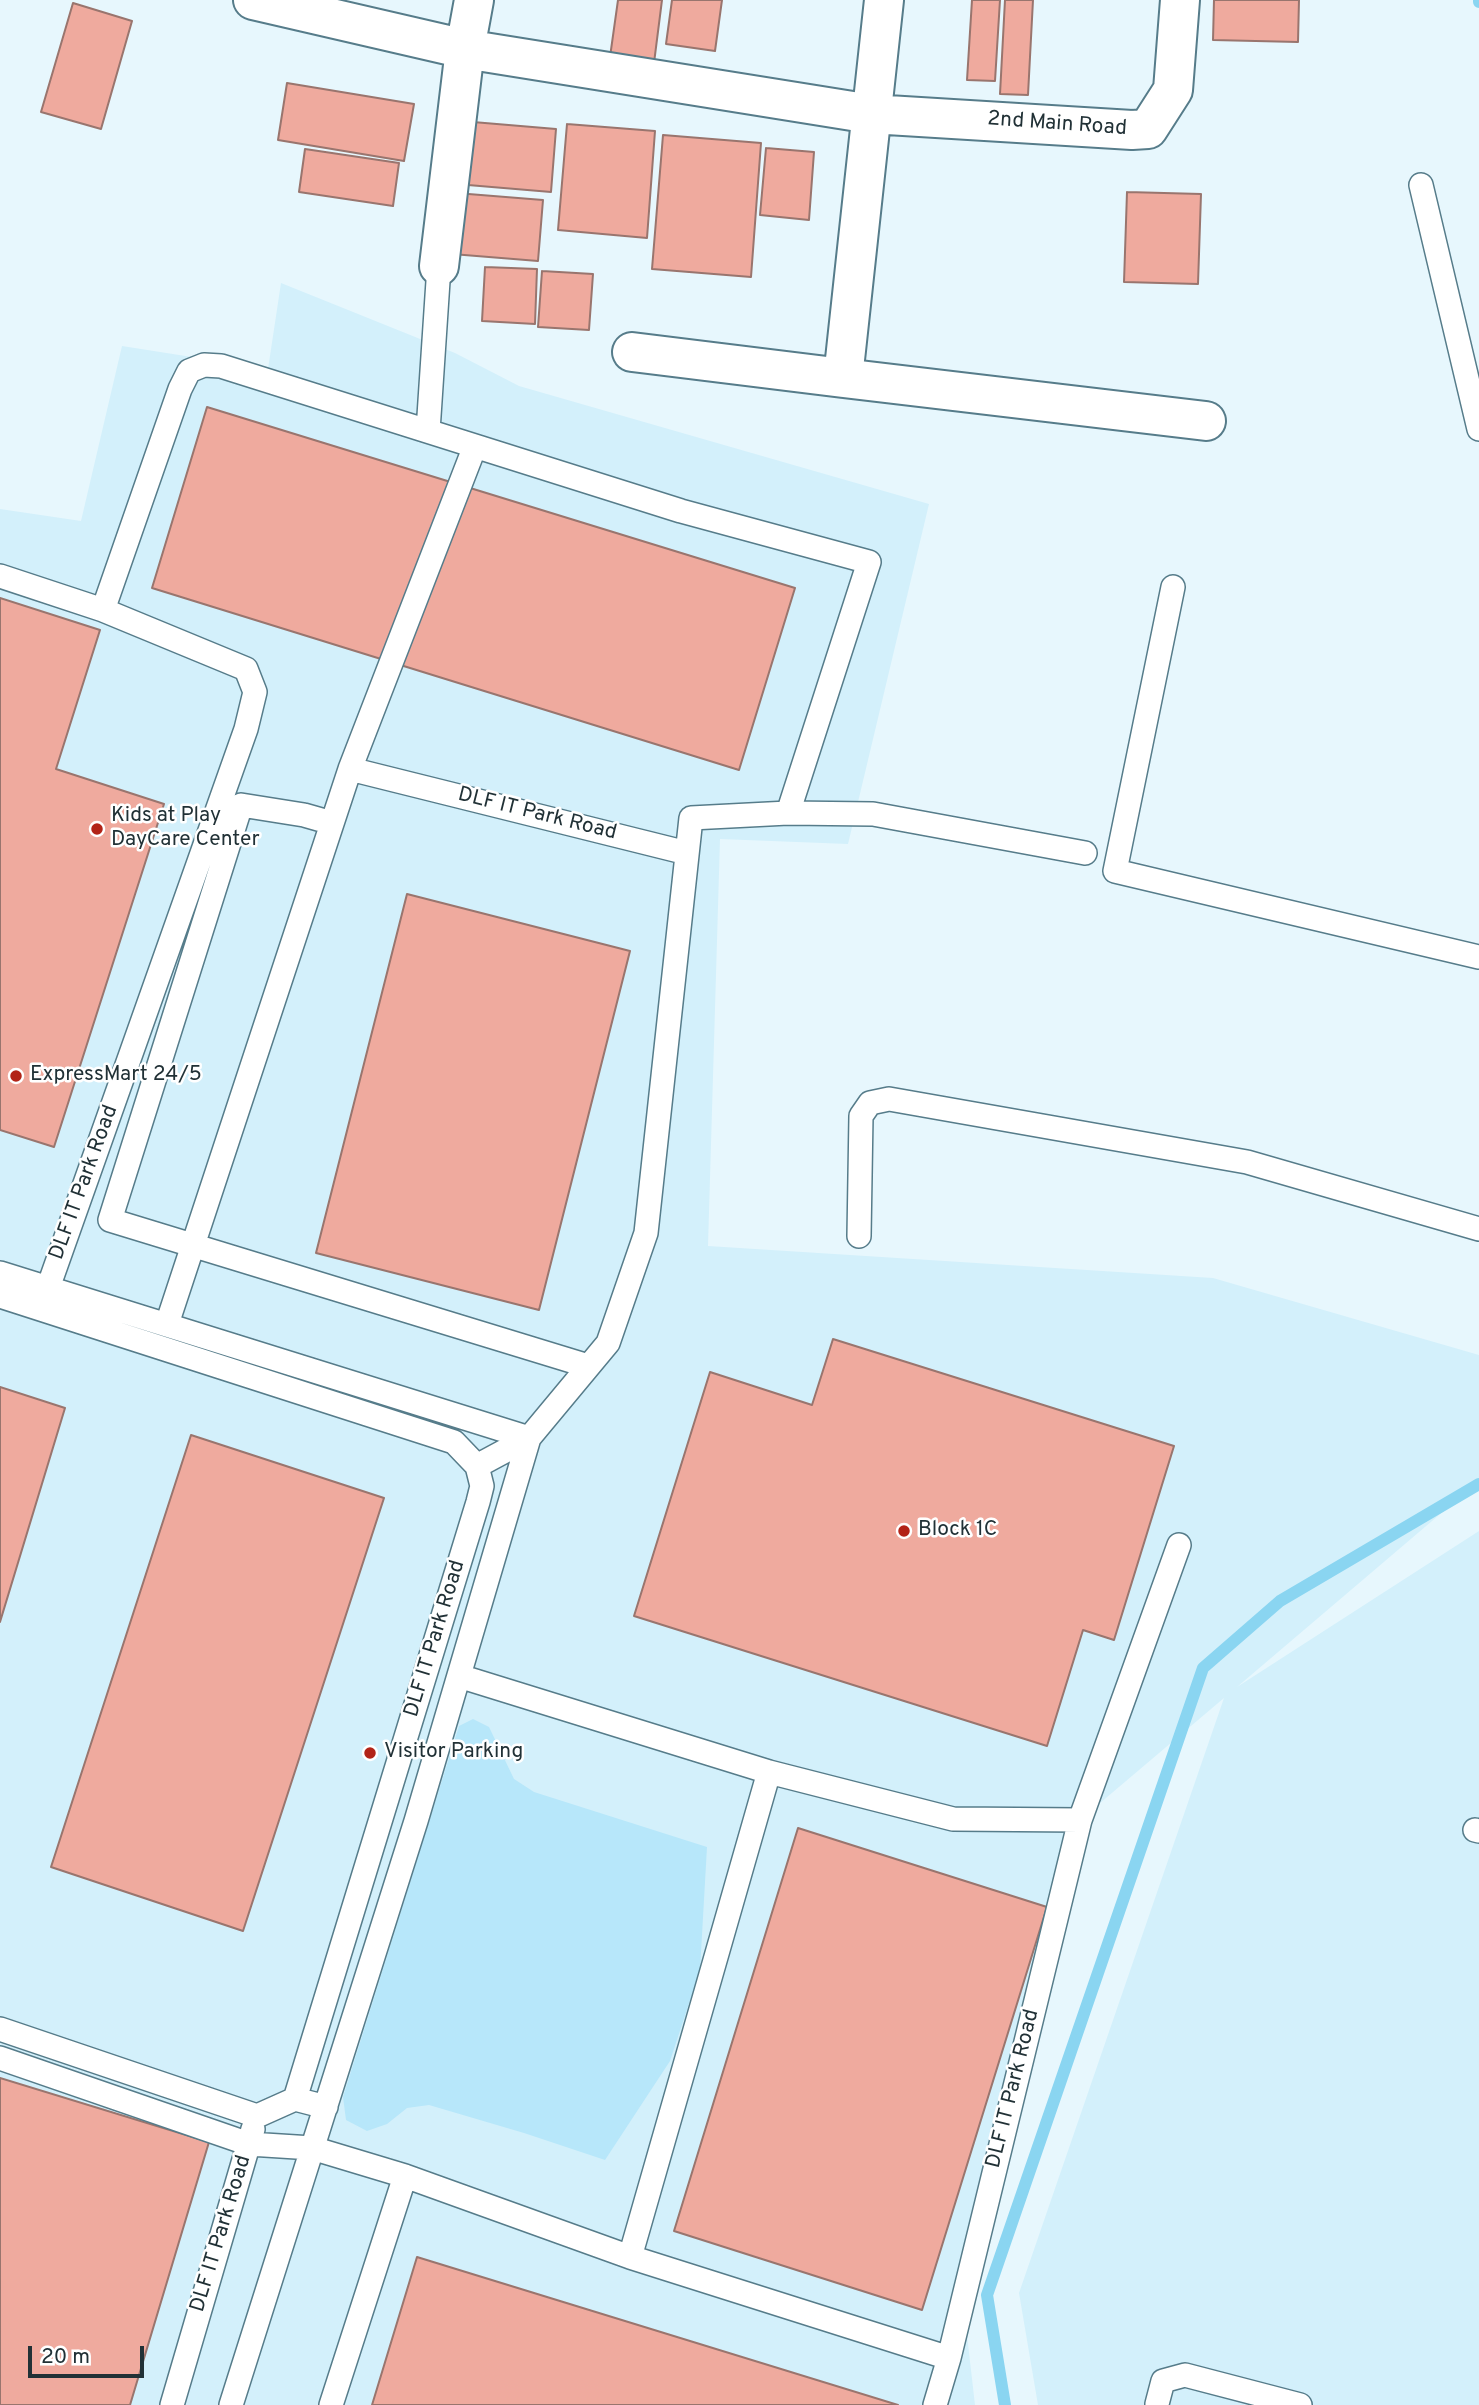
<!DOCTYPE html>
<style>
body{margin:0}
#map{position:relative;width:1479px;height:2405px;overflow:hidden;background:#e7f7fd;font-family:Overpass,sans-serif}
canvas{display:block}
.scale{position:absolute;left:28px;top:2346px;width:116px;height:32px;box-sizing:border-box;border:4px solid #213136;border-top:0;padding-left:9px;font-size:21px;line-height:24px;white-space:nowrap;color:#213136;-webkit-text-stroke:5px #fff;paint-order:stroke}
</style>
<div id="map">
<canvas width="1479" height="2405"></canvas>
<div class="scale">20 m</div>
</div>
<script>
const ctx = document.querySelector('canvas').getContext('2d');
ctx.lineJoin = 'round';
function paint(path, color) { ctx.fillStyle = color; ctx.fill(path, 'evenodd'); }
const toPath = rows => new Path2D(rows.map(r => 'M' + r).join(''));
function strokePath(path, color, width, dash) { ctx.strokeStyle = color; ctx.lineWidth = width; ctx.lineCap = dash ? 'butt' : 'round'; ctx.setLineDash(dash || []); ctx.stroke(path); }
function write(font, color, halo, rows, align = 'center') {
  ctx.font = font + ' Overpass,sans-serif'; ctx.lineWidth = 5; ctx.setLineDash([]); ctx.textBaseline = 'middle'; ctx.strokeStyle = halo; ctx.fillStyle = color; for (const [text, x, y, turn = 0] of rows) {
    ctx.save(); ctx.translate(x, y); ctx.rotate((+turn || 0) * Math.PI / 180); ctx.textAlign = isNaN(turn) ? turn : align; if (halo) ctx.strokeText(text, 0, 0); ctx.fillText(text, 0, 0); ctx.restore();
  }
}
const built = toPath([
 [281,283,455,353,519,386,929,504,848,844,720,839,708,1246,1213,1278,1479,1355,1479,1481,1237,1687,1479,1531,1479,2405,1038,2405,1019,2293,1224,1698,1080,1820,964,2309,975,2405,0,2405,0,509,81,521,122,346,268,369]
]);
const green = toPath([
 [473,1719,489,1727,514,1779,534,1792,707,1847,700,1970,670,2061,605,2160,524,2133,429,2105,407,2108,387,2124,367,2131,346,2120,343,2097,459,1726]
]);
const stream = toPath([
 [1479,0,1479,2],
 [1005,2405,987,2295,1203,1668,1280,1601,1479,1484]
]);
const building = toPath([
 [618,0,662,0,654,63,610,57,618,0],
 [672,0,722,0,715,51,666,44,672,0],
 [972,0,1000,0,995,81,967,80,972,0],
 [1005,0,1033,0,1028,95,1000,94,1005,0],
 [1214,0,1299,0,1298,42,1213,40,1214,0],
 [73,3,132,21,101,129,41,112,73,3],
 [287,83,414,104,404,161,278,140,287,83],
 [473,122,556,129,551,192,468,185,473,122],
 [567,124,655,131,647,238,558,230,567,124],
 [663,135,761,143,751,277,652,269,663,135],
 [766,148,814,152,809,220,760,215,766,148],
 [305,149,399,163,393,206,299,192,305,149],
 [1127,192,1201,194,1198,284,1124,282,1127,192],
 [456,193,543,200,538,261,452,254,456,193],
 [485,267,537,269,535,324,482,321,485,267],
 [542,271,593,274,589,330,538,327,542,271],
 [207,407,795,588,739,770,152,588,207,407],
 [0,598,100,630,56,769,164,804,54,1147,0,1130,0,598],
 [407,894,630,951,539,1310,316,1253,407,894],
 [833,1339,1174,1446,1114,1640,1083,1630,1047,1746,634,1616,710,1372,812,1405,833,1339],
 [0,1387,65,1408,0,1622,0,1387],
 [191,1435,384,1498,243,1931,51,1867,191,1435],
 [798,1828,1047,1907,922,2310,674,2231,798,1828],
 [0,2078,209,2142,130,2405,0,2405,0,2078],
 [417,2257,898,2405,372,2405,417,2257]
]);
const lane = toPath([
 [1421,185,1479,429],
 [428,431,439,266],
 [0,576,103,610,180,389,189,371,204,365,221,366,681,511,869,562,788,813,691,818,646,1233,608,1343,529,1438,477,1466],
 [1173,587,1115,871,1479,957],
 [350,769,687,853],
 [788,813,873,814,1085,853],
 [332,823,304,815,241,805,110,1220,588,1366],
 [859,1236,861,1116,870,1103,889,1099,1247,1162,1479,1229],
 [0,1273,529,1438,416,1821,231,2405],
 [0,1296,454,1442,477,1466,482,1486,478,1502,295,2099],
 [43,1302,246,729,255,692,246,669,103,610],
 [167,1324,350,769,475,446],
 [459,1676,769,1772,953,1819,1080,1820],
 [1475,1830,1479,1831],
 [0,2029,257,2116,295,2099,326,2107],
 [0,2058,249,2144,312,2148,405,2176,630,2257,949,2358,935,2405],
 [630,2257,769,1772],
 [949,2358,1080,1820,1179,1545],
 [1157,2404,1163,2381,1185,2375,1300,2405],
 [172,2405,253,2129],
 [331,2405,405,2176]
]);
const street = toPath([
 [253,0,465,49,871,114,1132,130,1148,129,1173,90,1180,0],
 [884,0,843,378,1206,421],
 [439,266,465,49,474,0],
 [632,352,843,378]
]);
const markers = [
 [97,829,7,"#b22317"],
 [16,1076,7,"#b22317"],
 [904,1531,7,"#b22317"],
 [370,1753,7,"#b22317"]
];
const streetNames = [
 ["2nd Main Road",1057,125,4],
 ["DLF IT Park Road",537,815,14],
 ["DLF IT Park Road",85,1183,-70],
 ["DLF IT Park Road",436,1639,-73],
 ["DLF IT Park Road",1014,2089,-76],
 ["DLF IT Park Road",222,2234,-73]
];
const poiNames = [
 ["Kids at Play",111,817],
 ["DayCare Center",111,841],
 ["ExpressMart 24/5",30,1076],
 ["Block 1C",918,1531],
 ["Visitor Parking",384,1753]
];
paint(built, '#d3f0fb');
paint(green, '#b7e7fa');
strokePath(stream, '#8ad5f1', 12);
paint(building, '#efaa9e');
strokePath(building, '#99756e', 2);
strokePath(lane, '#567c8a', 26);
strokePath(street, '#567c8a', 42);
strokePath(lane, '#fff', 23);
strokePath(street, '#fff', 38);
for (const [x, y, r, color] of markers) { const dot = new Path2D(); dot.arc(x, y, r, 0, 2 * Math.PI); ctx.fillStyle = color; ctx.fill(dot); strokePath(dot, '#fff', 2.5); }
write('21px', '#213136', '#fff', streetNames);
write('21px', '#213136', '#fff', poiNames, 'left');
</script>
